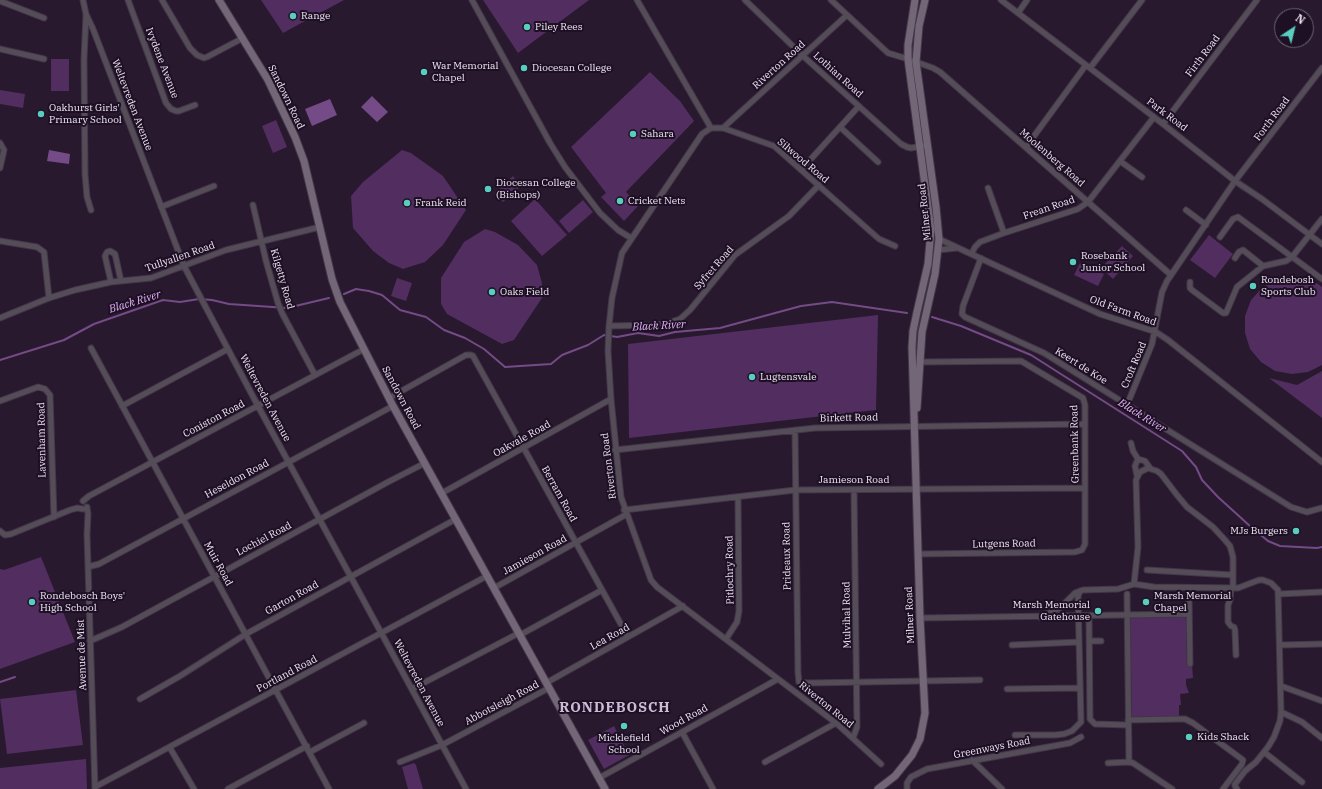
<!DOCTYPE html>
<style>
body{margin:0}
#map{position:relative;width:1322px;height:789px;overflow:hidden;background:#28192e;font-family:"IBM Plex Serif",serif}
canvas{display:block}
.north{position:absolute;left:1274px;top:8px;width:40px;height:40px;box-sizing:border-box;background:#1e1024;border:1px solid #726678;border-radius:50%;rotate:35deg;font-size:11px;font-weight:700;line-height:16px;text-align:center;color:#f0e6f5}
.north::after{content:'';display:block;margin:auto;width:14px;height:18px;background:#59cebe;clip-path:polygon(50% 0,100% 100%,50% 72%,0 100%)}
</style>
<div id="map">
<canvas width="1322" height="789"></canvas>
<div class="north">N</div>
</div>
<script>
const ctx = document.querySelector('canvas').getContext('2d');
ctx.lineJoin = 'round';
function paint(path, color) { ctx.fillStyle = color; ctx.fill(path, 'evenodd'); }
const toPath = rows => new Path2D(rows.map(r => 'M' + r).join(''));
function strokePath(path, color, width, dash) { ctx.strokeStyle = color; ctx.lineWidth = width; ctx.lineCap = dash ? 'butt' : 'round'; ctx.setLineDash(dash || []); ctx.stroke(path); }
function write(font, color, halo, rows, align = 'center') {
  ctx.font = font + ' "IBM Plex Serif",serif'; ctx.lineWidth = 4; ctx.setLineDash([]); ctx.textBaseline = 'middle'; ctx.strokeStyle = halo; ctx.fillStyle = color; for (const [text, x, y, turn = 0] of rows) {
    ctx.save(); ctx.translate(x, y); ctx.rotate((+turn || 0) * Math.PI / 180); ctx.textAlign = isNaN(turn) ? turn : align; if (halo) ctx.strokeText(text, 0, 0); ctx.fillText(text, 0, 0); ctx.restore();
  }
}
const green = toPath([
 [261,0,344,0,283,33],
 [483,0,589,0,518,53],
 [51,59,69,59,69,91,51,91],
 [650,72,680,101,694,121,626,192,639,205,624,221,601,197,606,193,571,147],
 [0,90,25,94,23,108,0,104],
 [276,120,287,147,273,153,262,126],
 [402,150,411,153,443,176,466,210,443,245,425,262,403,269,389,263,373,251,353,228,351,196,363,182],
 [513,176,521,186,503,202,494,193],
 [535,199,567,235,542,256,511,221],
 [583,200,593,212,569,233,559,221],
 [485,229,495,232,518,245,537,265,542,283,542,298,514,340,502,344,447,314,441,304,441,278,464,242],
 [1209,235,1233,254,1215,278,1190,260],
 [1122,246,1133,256,1113,279,1101,268],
 [1080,263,1104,274,1098,286,1074,275],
 [1289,277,1304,278,1318,284,1322,287,1322,365,1308,372,1292,374,1275,371,1261,362,1250,349,1245,333,1245,316,1251,300,1262,288,1275,280],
 [397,278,412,283,406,301,391,296],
 [878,315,876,410,629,438,628,344],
 [1322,371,1322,418,1269,378,1297,385],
 [41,557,75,642,0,669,0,569,4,570],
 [1185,617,1186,619,1187,664,1192,664,1193,678,1186,679,1186,685,1189,693,1180,694,1181,705,1179,705,1179,716,1132,717,1130,619,1131,618],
 [76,690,83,745,7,754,0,699],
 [614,726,629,755,604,769,588,740],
 [86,759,87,789,0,789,0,768],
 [414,763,416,765,423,789,408,789,402,767]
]);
const water = toPath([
 [372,96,388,112,377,122,361,107],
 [330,99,337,115,312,126,305,109],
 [49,150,70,154,69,164,47,161]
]);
const stream = toPath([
 [344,294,356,289,369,291,382,295,400,310,426,317,444,330,465,338,484,349,505,367,551,364,562,355,588,345,604,335,617,337,638,333,659,336,675,332,720,328,801,306,832,302,907,313],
 [932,317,961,326,1031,355,1182,451,1196,467,1202,480,1218,497,1251,527,1268,541,1280,546,1317,548,1322,547],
 [0,360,64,340,94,324,163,300,180,302,199,299,212,300,229,304,287,308,329,298],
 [0,682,15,677]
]);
const street = toPath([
 [83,0,86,14,93,29,184,266,258,406,466,789],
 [128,0,166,103,171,109,176,111,179,111,195,105],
 [162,0,190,48,197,55,204,58,207,57,243,38],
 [472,0,550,143,565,167,600,213,618,230,631,238],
 [637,0,711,128],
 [745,0,803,56,901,144,907,147,911,148,927,145],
 [831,0,888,53,908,59,933,68,940,72,1171,275],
 [1001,0,1163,124,1235,181,1262,199,1322,244],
 [0,1,44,18],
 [1018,13,1027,0],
 [86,15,84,59,85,174,87,197,91,210],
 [0,49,44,59],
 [1090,68,1142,0],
 [1163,124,1257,0],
 [840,127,878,162],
 [723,128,847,15],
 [0,143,4,150,0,168],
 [1026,147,1086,65],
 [1120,161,1142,177],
 [801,170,859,106],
 [988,188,1004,233],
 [253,205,266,261,278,303,282,313,315,375],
 [161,207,214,186],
 [1186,210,1206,225],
 [1220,237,1233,219,1238,217,1322,279],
 [939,239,1100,314,1156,332,1168,340,1322,462],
 [0,241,37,247,44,252,49,298],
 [938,250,957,248],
 [972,253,975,247,980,242,1004,233,1078,209,1088,202,1154,117],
 [981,258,963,306,962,314,965,317,1044,353,1291,507,1307,512,1322,508],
 [1235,258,1239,252,1243,250,1263,266],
 [111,282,105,256,107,252,110,251,115,254,121,281],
 [1190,282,1190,288,1192,290,1223,313,1226,313,1237,287,1263,266,1286,261,1292,257,1322,219],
 [0,318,49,298,75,290,111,282,151,278,226,250,320,227],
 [609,326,655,325,665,324,680,319,690,310,735,255,789,216,819,185],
 [91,348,329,789],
 [389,398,466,355,471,355,473,356,628,637],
 [0,401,38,387,45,389,50,395,54,517],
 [1127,405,1152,344,1162,292,1167,281,1235,181,1322,68],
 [122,406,228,349],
 [795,430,798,673,799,682],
 [1131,443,1133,451,1138,459],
 [615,450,815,428,1084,424],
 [1138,459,1145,461,1150,468],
 [1137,476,1135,466,1138,459],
 [442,493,611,399],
 [83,501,89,496,364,349],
 [87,507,88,514,87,534,95,789],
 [624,510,795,490,1085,488],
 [0,531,5,535,11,534,70,510,77,508,83,509],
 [918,554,1075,552,1082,550,1085,544,1085,405,1083,398,1021,361,920,362],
 [88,567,99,564,393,406],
 [1147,570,1233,575],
 [1134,584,1154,587,1238,588,1259,580,1263,580,1271,583,1278,590,1281,712,1280,721,1274,737,1268,747,1256,762,1245,771,1235,784,1235,786,1237,789],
 [494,588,627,514],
 [1231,588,1230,600,1228,605,1228,622,1231,626,1234,627,1235,630,1236,655],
 [1279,594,1322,592],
 [1189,596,1190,664],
 [1089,616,1090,719,1095,724,1128,725],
 [1040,617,1060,608,1075,593,1083,590,1118,589,1134,584,1138,547,1136,480,1140,472,1148,468,1157,471,1161,474,1177,495,1187,507,1213,527,1225,540,1230,546,1233,557,1233,588],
 [920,618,1189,614],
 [520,635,602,590],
 [726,639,737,622,739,611,738,497],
 [90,641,122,627,388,482,425,463],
 [1089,641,1101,641],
 [1012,645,1079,642],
 [1280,645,1322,644],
 [799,682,808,683,980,680],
 [546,683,683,606],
 [1281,686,1322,701],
 [412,689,519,633],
 [1007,689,1080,688],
 [140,699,180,676,246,634,456,519],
 [1281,712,1302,722,1322,738],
 [1128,720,1180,719,1185,719,1193,723,1243,760,1242,764,1223,789],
 [682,732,713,789],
 [1015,735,1055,735,1064,734,1072,731,1081,722,1078,596,1080,591],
 [853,738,857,727,854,490],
 [170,748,194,789],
 [310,752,364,723],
 [1264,752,1302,782],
 [972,760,1002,789],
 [400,762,442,745,549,688],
 [765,762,836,723],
 [1129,762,1133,763,1172,789],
 [1108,763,1129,762,1127,594],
 [881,764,836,723,657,587,651,580,621,497,611,399,608,351,609,326,612,298,622,253,702,134,711,128,723,128,774,146,879,239,895,246],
 [599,778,778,679],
 [95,787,487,576],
 [228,789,307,746],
 [907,789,907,783,911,777,927,769,1070,743,1081,737]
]);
const secondary = toPath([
 [219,0,268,80,295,137,304,161,332,279,340,302,393,406,605,789],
 [917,408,922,332,935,274,939,239,936,207,916,62,919,26,925,0],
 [878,789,895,776,912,755,920,739,925,713,920,618,912,347,913,331,917,312,928,264,931,230,908,59,908,45,915,0]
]);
const markers = [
 [293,16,4,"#59cebe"],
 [527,27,4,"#59cebe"],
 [524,68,4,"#59cebe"],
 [424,72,4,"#59cebe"],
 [41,114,4,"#59cebe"],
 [633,134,4,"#59cebe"],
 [488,189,4,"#59cebe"],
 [620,201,4,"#59cebe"],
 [407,203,4,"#59cebe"],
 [1073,262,4,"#59cebe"],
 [1253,286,4,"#59cebe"],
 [492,292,4,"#59cebe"],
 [752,377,4,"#59cebe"],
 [1296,531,4,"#59cebe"],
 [32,602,4,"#59cebe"],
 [1146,602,4,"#59cebe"],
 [1098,611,4,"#59cebe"],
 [624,726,4,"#59cebe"],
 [1189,737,4,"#59cebe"]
];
const poiNames = [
 ["Range",301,16],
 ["Piley Rees",535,27],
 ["War Memorial",432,66],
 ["Chapel",432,78],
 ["Diocesan College",532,68],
 ["Oakhurst Girls'",49,108],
 ["Primary School",49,120],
 ["Sahara",641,134],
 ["Diocesan College",496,183],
 ["(Bishops)",496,195],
 ["Cricket Nets",628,201],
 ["Frank Reid",415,203],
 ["Rosebank",1081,256],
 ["Junior School",1081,268],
 ["Rondebosh",1261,280],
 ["Sports Club",1261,292],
 ["Oaks Field",500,292],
 ["Lugtensvale",760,377],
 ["MJs Burgers",1288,531,"right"],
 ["Rondebosch Boys'",40,596],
 ["High School",40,608],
 ["Marsh Memorial",1154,596],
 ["Chapel",1154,608],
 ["Marsh Memorial",1090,605,"right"],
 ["Gatehouse",1090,617,"right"],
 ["Kids Shack",1197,737],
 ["Micklefield",624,738,"center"],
 ["School",624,750,"center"]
];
const streetNames = [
 ["Firth Road",1203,56,-53],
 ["Ivydene Avenue",162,63,69],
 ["Riverton Road",779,65,-42],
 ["Lothian Road",838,75,42],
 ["Sandown Road",286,97,64],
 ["Weltevreden Avenue",132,105,69],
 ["Park Road",1167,115,37],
 ["Forth Road",1272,119,-53],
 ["Moolenberg Road",1052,158,41],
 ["Silwood Road",803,161,40],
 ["Frean Road",1049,208,-19],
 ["Milner Road",925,212,-96],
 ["Tullyallen Road",180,257,-19],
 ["Syfret Road",714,268,-49],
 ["Kilgetty Road",282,279,74],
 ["Old Farm Road",1123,311,20],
 ["Croft Road",1134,365,-67],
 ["Keert de Koe",1081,366,32],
 ["Weltevreden Avenue",265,398,62],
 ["Sandown Road",401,398,62],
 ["Birkett Road",849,418,-1],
 ["Coniston Road",214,419,-28],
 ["Oakvale Road",522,439,-29],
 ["Lavenham Road",42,440,-91],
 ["Greenbank Road",1075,444,-91],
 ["Riverton Road",609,466,-97],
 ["Heseldon Road",237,479,-28],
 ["Jamieson Road",854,480],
 ["Berram Road",559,494,61],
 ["Lochiel Road",264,539,-28],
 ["Lutgens Road",1004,544,-1],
 ["Jamieson Road",535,555,-29],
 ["Prideaux Road",787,556,-91],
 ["Muir Road",218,564,61],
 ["Pitlochry Road",730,570,-91],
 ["Garton Road",292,598,-29],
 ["Mulvihal Road",847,615,-91],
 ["Milner Road",910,615,-92],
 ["Lea Road",610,637,-29],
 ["Avenue de Mist",82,655,-92],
 ["Portland Road",287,674,-28],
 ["Weltevreden Avenue",419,683,62],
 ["Abbotsleigh Road",502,703,-28],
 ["Riverton Road",826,705,39],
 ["Wood Road",684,720,-29],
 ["Greenways Road",992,748,-11]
];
const waterNames = [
 ["Black River",135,302,-17],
 ["Black River",659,326,-3],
 ["Black River",1142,416,32]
];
const districtNames = [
 ["RONDEBOSCH",615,708]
];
paint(green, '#512d60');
paint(water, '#744b86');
strokePath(stream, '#744b86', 2);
strokePath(street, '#44364a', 7);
strokePath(secondary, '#44364a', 9);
strokePath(street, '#544d58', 5);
strokePath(secondary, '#726677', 7);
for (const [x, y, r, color] of markers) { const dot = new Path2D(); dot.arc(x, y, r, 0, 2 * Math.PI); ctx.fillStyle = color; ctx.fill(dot); strokePath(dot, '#1e1024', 1.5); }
write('10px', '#f0e6f5', '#1e1024', poiNames, 'left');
write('10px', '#f0e6f5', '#1e1024', streetNames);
write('italic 11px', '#e4b4f9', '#1e1024', waterNames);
ctx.letterSpacing = '1px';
write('bold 14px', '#cdbbd6', '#1e1024', districtNames);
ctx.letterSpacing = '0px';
</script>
